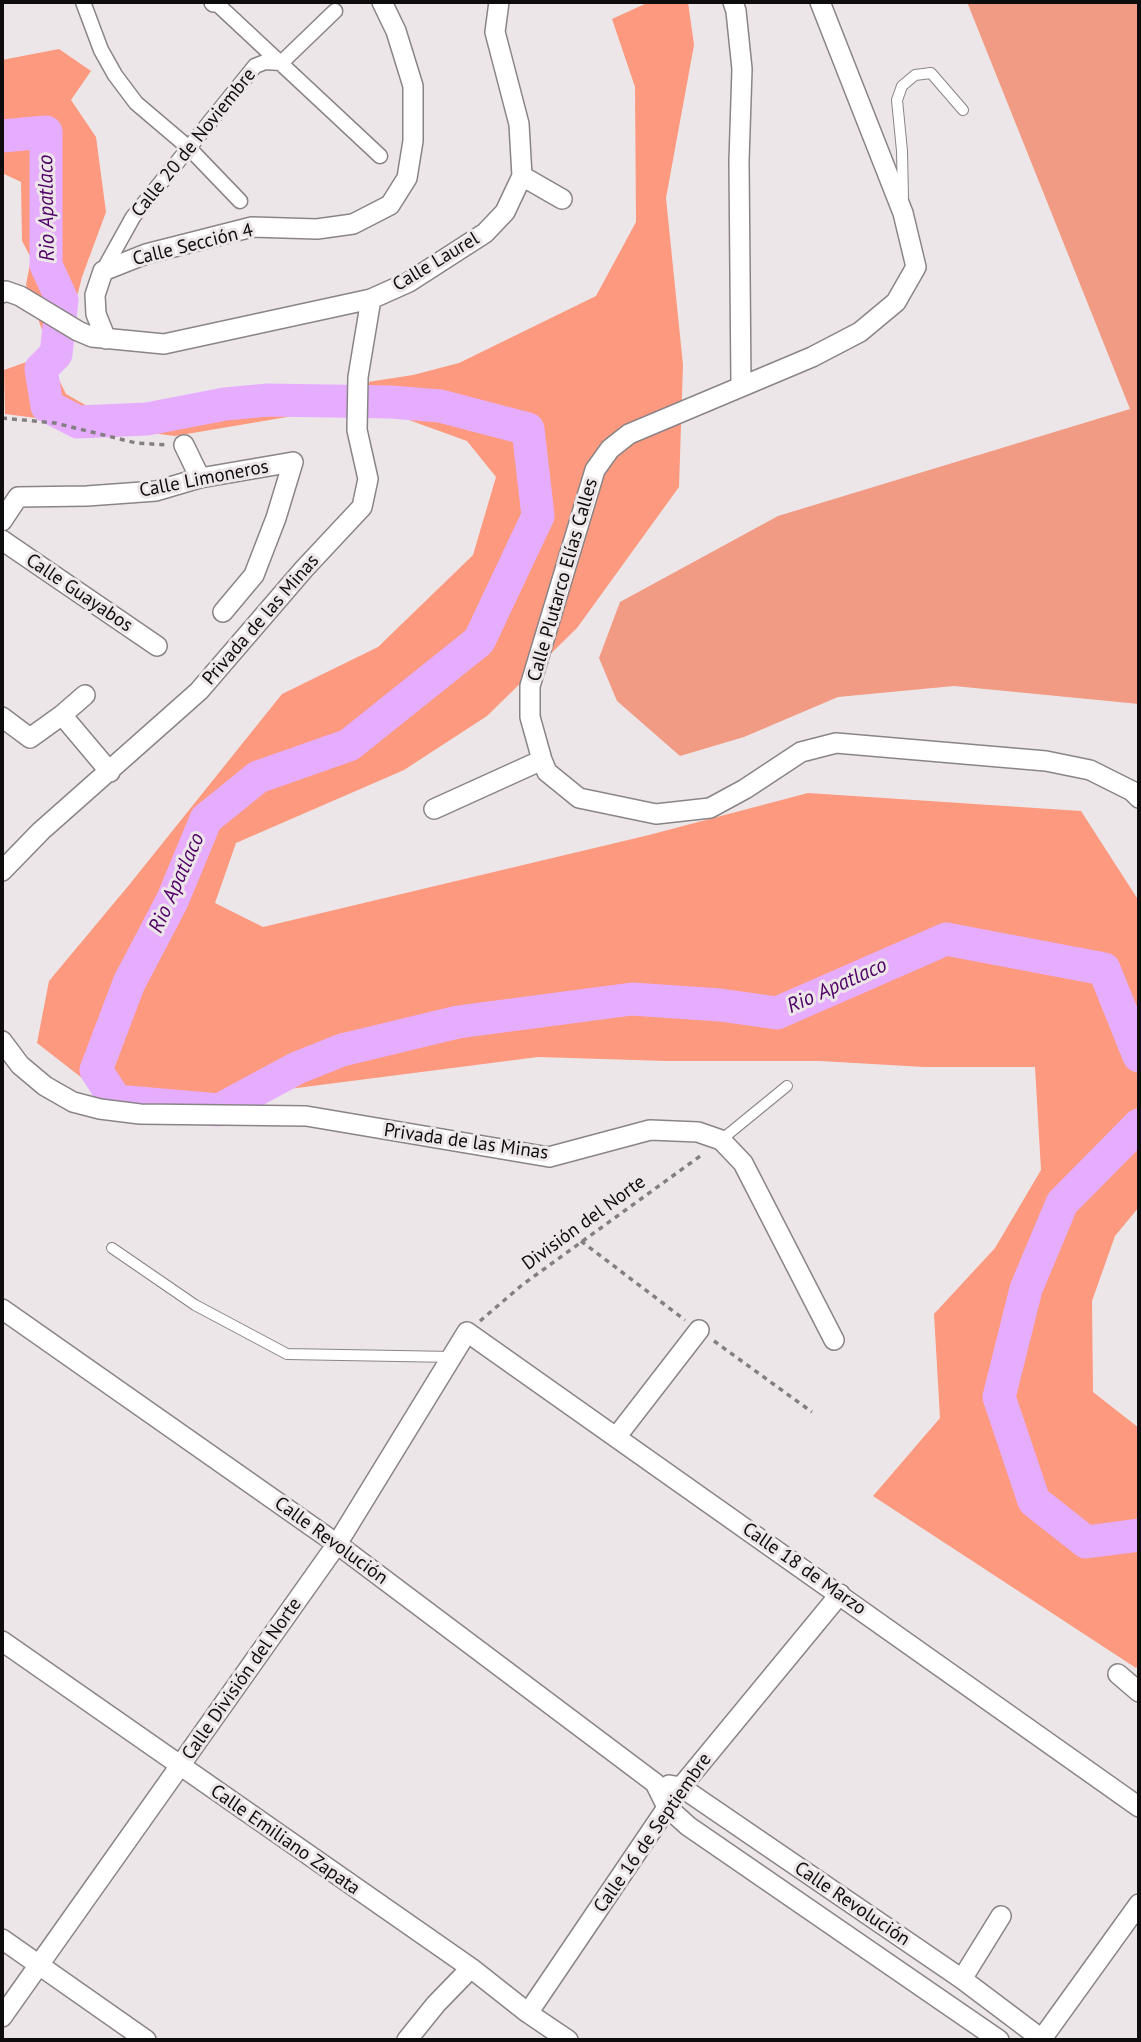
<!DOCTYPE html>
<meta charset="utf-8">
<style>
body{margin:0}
#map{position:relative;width:1141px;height:2042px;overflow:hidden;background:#ede6e8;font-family:"PT Sans",sans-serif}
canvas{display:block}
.frame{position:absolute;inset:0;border:4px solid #0e0c0c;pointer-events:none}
</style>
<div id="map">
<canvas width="1141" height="2042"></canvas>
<div class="frame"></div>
</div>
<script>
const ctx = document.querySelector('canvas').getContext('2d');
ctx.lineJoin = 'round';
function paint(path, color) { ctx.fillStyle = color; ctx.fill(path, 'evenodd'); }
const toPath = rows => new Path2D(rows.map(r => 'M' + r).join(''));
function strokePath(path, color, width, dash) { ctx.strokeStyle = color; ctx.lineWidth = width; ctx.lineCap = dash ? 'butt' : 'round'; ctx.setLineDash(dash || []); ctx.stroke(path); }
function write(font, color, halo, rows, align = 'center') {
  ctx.font = font + ' "PT Sans",sans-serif'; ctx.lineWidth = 6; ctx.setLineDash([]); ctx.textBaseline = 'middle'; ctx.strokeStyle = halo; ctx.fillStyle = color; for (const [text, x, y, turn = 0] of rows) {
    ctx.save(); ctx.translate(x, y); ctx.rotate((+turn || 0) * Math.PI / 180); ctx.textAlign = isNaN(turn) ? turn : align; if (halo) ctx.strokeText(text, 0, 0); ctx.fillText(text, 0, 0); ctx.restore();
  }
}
const green = toPath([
 [967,2,1139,2,1139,704,954,686,838,697,744,737,680,756,617,701,599,658,620,602,778,516,1130,409]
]);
const forest = toPath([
 [649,2,688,2,694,45,666,198,683,365,679,487,577,628,487,716,404,770,236,843,215,903,263,927,649,835,808,793,1081,811,1139,901,1139,1207,1115,1236,1092,1301,1093,1392,1139,1428,1139,1664,1136,1668,873,1496,940,1418,934,1314,995,1248,1041,1170,1035,1067,924,1067,820,1061,667,1061,538,1057,289,1089,199,1097,91,1085,37,1043,49,981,129,885,282,694,378,647,473,555,496,477,467,441,395,415,346,407,175,436,5,414,4,370,46,355,46,341,26,285,31,258,22,241,21,182,2,173,2,60,59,49,91,71,71,100,96,137,106,212,82,277,57,376,66,394,96,411,316,390,413,375,459,363,596,296,636,222,635,87,612,19]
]);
const river = toPath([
 [2,136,46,132,46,265,62,300,56,354,41,369,47,406,78,422,147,419,225,404,268,400,391,402,440,406,528,429,538,516,479,641,349,745,258,777,206,819,172,901,129,983,96,1070,116,1101,219,1110,297,1068,342,1050,458,1022,632,999,720,1005,777,1013,946,939,1104,969,1139,1056],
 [1139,1125,1062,1203,1026,1289,999,1397,1034,1501,1086,1542,1139,1535]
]);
const path = toPath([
 [2,418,55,423,136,443,168,445],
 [581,1241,685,1320],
 [480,1321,522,1285,703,1154],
 [714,1341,812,1412]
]);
const service = toPath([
 [903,198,902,151,897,100,902,86,915,75,931,73,963,110],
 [721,1140,787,1086],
 [112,1248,195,1305,287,1354,453,1357]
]);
const pedestrian = toPath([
 [83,2,101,50,115,75,136,103,189,148,240,201],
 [215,2,380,156],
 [103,271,133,217,255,66,265,62,281,63,335,11]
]);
const minor = toPath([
 [214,2,215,2],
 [733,2,736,11,742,69,739,161,741,386],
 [820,2,903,213,916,267,896,302,860,332,812,357,629,434,610,449,595,470,530,686,530,717,542,760,547,772,579,798,656,814,710,808,745,789,801,752,836,743,1046,761,1090,770,1132,791,1139,798],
 [522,176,562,199],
 [2,293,6,291,20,296,78,331,92,337,164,344,371,299,409,282,485,233,505,212,522,176,519,124,495,32,499,2],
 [106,339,96,314,95,295,103,271,146,254,252,227,317,229,353,224,390,205,407,178,413,141,413,86,396,31,382,2],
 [184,445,200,478],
 [18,497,87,496,156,491,200,478,293,462,276,518,254,575,223,612],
 [2,521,18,497],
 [2,540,157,646],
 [62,715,110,772],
 [2,717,30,738,62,715,85,695],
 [434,809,542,760],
 [2,871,41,831,199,691,304,569,362,507,368,479,357,430,358,377,371,299],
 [2,1041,20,1065,45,1086,73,1102,100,1109,140,1114,306,1116,549,1157,650,1130,698,1132,721,1140,743,1163,834,1340],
 [2,1309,337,1544,655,1783,667,1807,688,1826,999,2040],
 [617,1436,699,1330],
 [2,1641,471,1968,528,2013,568,2040],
 [1118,1674,1139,1692],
 [669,1785,681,1787,962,1979,1043,2040],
 [2,1939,146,2040],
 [962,1979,1001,1916],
 [528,2013,681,1787,840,1594],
 [2,2017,337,1544,467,1332,1139,1807],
 [407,2040,436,2004,471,1968],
 [1041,2040,1139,1904]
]);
const streetNames = [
 ["Calle 20 de Noviembre",194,143,-51],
 ["Calle Sección 4",193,245,-14],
 ["Calle Laurel",436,262,-31],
 ["Calle Limoneros",204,479,-11],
 ["Calle Plutarco Elías Calles",563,580,-74],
 ["Calle Guayabos",79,593,34],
 ["Privada de las Minas",261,620,-49],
 ["Privada de las Minas",466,1142,8],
 ["División del Norte",584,1223,-36],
 ["Calle Revolución",331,1541,36],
 ["Calle 18 de Marzo",804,1569,35],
 ["Calle División del Norte",242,1679,-55],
 ["Calle 16 de Septiembre",653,1833,-55],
 ["Calle Emiliano Zapata",285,1840,35],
 ["Calle Revolución",852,1904,34]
];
const waterNames = [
 ["Rio Apatlaco",47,208,-91],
 ["Rio Apatlaco",177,883,-66],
 ["Rio Apatlaco",837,986,-24]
];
paint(green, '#f19b84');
paint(forest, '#fc997e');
strokePath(river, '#e6adfe', 33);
strokePath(service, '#8b8487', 12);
strokePath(pedestrian, '#8b8487', 17);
strokePath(minor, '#8b8487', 22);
strokePath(path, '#837f80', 3.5, [5, 5]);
strokePath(service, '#fff', 10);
strokePath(pedestrian, '#fff', 14);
strokePath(minor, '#fff', 19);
write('19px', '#0e0c0c', '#ede6e8', streetNames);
write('italic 21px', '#500367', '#ede6e8', waterNames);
</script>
